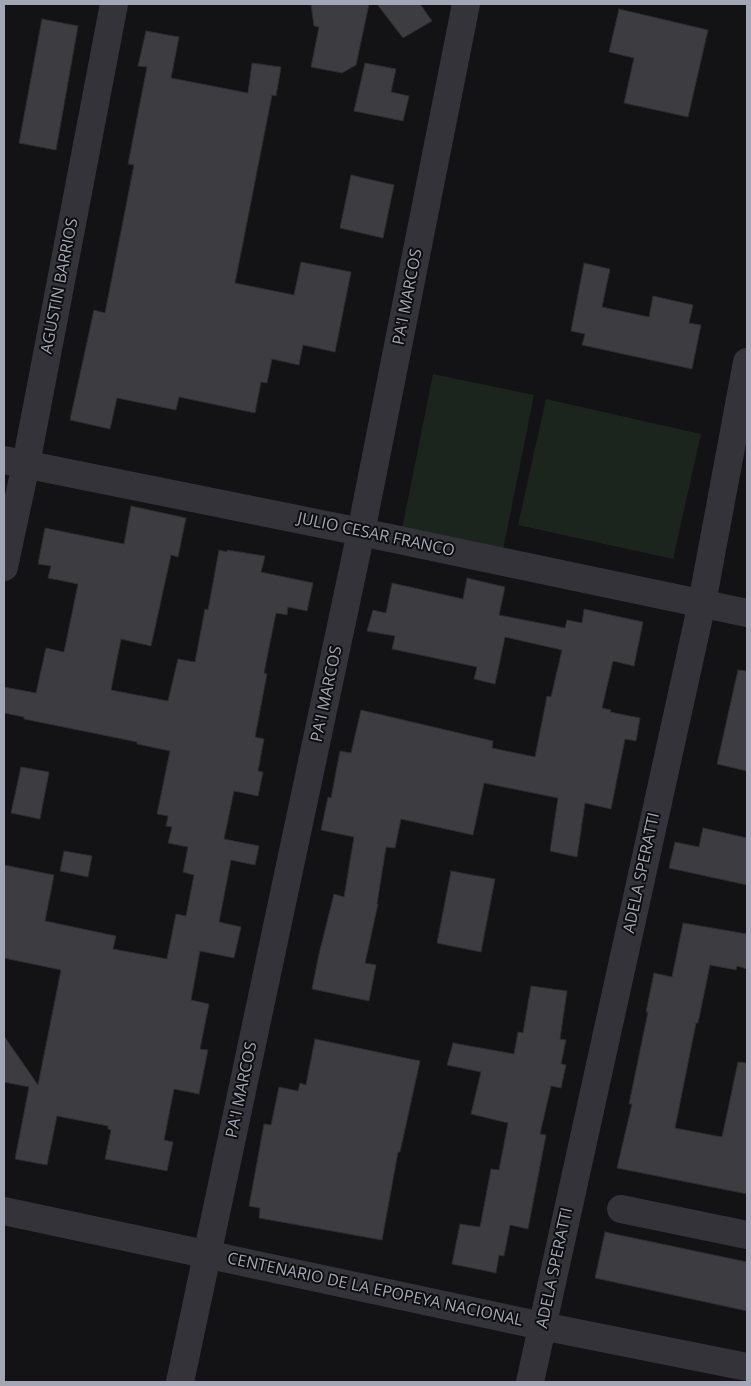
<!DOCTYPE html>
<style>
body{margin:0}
#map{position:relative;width:751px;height:1386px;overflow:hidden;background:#131214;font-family:"Open Sans",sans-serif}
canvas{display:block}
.frame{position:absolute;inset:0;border:5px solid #a3a7b5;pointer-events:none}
</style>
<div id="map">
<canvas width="751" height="1386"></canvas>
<div class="frame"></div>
</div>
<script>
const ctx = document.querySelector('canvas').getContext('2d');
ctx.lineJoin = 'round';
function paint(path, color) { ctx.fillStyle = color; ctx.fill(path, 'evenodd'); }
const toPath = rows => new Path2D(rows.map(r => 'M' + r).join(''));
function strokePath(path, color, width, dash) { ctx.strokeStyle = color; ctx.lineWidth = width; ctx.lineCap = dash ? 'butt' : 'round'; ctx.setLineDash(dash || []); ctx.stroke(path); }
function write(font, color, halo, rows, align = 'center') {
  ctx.font = font + ' "Open Sans",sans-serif'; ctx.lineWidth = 4; ctx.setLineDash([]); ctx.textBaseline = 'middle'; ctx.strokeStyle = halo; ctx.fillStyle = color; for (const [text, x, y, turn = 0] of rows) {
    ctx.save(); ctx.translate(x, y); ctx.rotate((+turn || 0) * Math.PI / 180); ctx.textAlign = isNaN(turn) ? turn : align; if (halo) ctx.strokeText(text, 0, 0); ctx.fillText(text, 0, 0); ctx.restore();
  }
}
const green = toPath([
 [433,374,534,395,502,555,401,534],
 [546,399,701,434,673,559,518,525]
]);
const building = toPath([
 [311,4,369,4,356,65,342,73,311,67,319,27,314,26,311,4],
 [377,4,420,4,432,21,403,38,377,4],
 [619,9,708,30,688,117,624,103,634,58,609,52,619,9],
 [42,19,78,26,56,150,19,143,42,19],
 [146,31,179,37,171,78,248,93,252,63,281,67,276,96,272,95,235,283,294,295,301,262,351,272,335,352,303,345,299,365,272,359,267,383,261,382,255,413,179,397,176,410,117,398,110,429,70,420,94,310,105,313,134,165,128,164,147,67,138,66,146,31],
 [365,63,396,69,391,92,409,96,403,121,354,111,365,63],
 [351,175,394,185,383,238,340,228,351,175],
 [584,263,610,269,602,307,649,317,653,296,693,305,689,323,701,325,692,369,582,345,585,334,571,331,584,263],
 [131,506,186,518,178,557,171,555,151,646,121,639,111,690,168,701,178,659,195,662,205,609,208,610,219,550,227,552,227,550,265,556,261,572,313,583,307,611,288,607,287,615,276,613,264,673,267,674,255,737,264,739,258,771,263,772,258,796,234,791,224,839,259,846,255,865,231,860,219,922,241,927,234,958,200,951,191,1000,209,1004,200,1049,208,1050,199,1094,174,1089,164,1140,173,1142,167,1171,105,1159,111,1130,108,1129,108,1126,57,1116,47,1165,15,1159,29,1087,4,1082,4,1036,38,1085,61,970,4,958,4,865,54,875,45,921,116,936,113,949,167,959,176,914,186,916,194,875,183,872,188,847,168,843,172,827,166,826,168,816,157,814,170,751,137,744,137,742,24,719,24,717,4,713,4,687,36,693,46,648,64,652,78,584,48,578,51,566,38,564,45,528,124,544,131,506],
 [467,578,505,587,499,615,565,628,567,620,582,623,584,609,643,622,634,666,613,661,602,708,611,710,610,712,640,718,636,741,625,739,611,809,585,803,577,857,550,851,558,798,484,783,473,835,401,819,395,848,386,847,377,904,378,904,365,963,376,965,369,1001,312,989,319,954,334,894,344,897,354,837,321,830,328,797,331,798,340,751,351,753,361,710,493,741,492,748,535,757,547,696,551,697,562,650,505,637,495,684,474,679,477,667,392,649,395,636,367,631,373,610,386,613,392,583,463,599,467,578],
 [738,670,747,671,747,771,717,764,738,670],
 [21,767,49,772,40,819,11,813,21,767],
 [703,828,747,838,747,885,669,868,675,842,699,847,703,828],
 [64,851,92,856,88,877,60,871,64,851],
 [451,871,495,879,481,952,437,943,451,871],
 [683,923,747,934,747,969,737,966,736,970,710,965,698,1023,696,1023,675,1128,722,1137,738,1062,747,1063,747,1194,617,1168,632,1104,629,1104,648,1012,646,1012,654,973,672,977,683,923],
 [531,986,567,991,560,1039,566,1040,561,1064,566,1065,561,1088,551,1086,540,1134,546,1135,528,1229,510,1225,504,1256,499,1255,496,1273,452,1264,460,1224,480,1227,491,1169,499,1170,508,1123,471,1114,481,1072,447,1065,453,1043,514,1054,518,1032,523,1033,531,986],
 [315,1039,420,1061,400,1152,398,1152,382,1240,259,1218,260,1208,249,1206,264,1124,271,1125,279,1087,298,1091,300,1083,306,1085,315,1039],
 [605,1232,747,1262,747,1311,595,1278,605,1232]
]);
const minor = toPath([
 [4,567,26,464,114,4],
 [621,1209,747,1235],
 [4,1211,542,1326,747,1367],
 [180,1382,361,532,466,4],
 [530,1382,702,603,747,362]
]);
const tertiary = toPath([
 [4,460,361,532,747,613]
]);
const streetNames = [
 ["AGUSTIN BARRIOS",60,286,-79],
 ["PA'I MARCOS",408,297,-79],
 ["JULIO CESAR FRANCO",376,535,12],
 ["PA'I MARCOS",327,694,-78],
 ["ADELA SPERATTI",642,873,-78],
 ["PA'I MARCOS",242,1090,-78],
 ["ADELA SPERATTI",555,1268,-78],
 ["CENTENARIO DE LA EPOPEYA NACIONAL",375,1290,12]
];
paint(green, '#1c241e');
paint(building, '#3c3c41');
strokePath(building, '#2d2c30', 1);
strokePath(minor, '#333339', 28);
strokePath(tertiary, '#333339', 28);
write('16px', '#a3a7b5', '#0e0d0f', streetNames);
</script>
